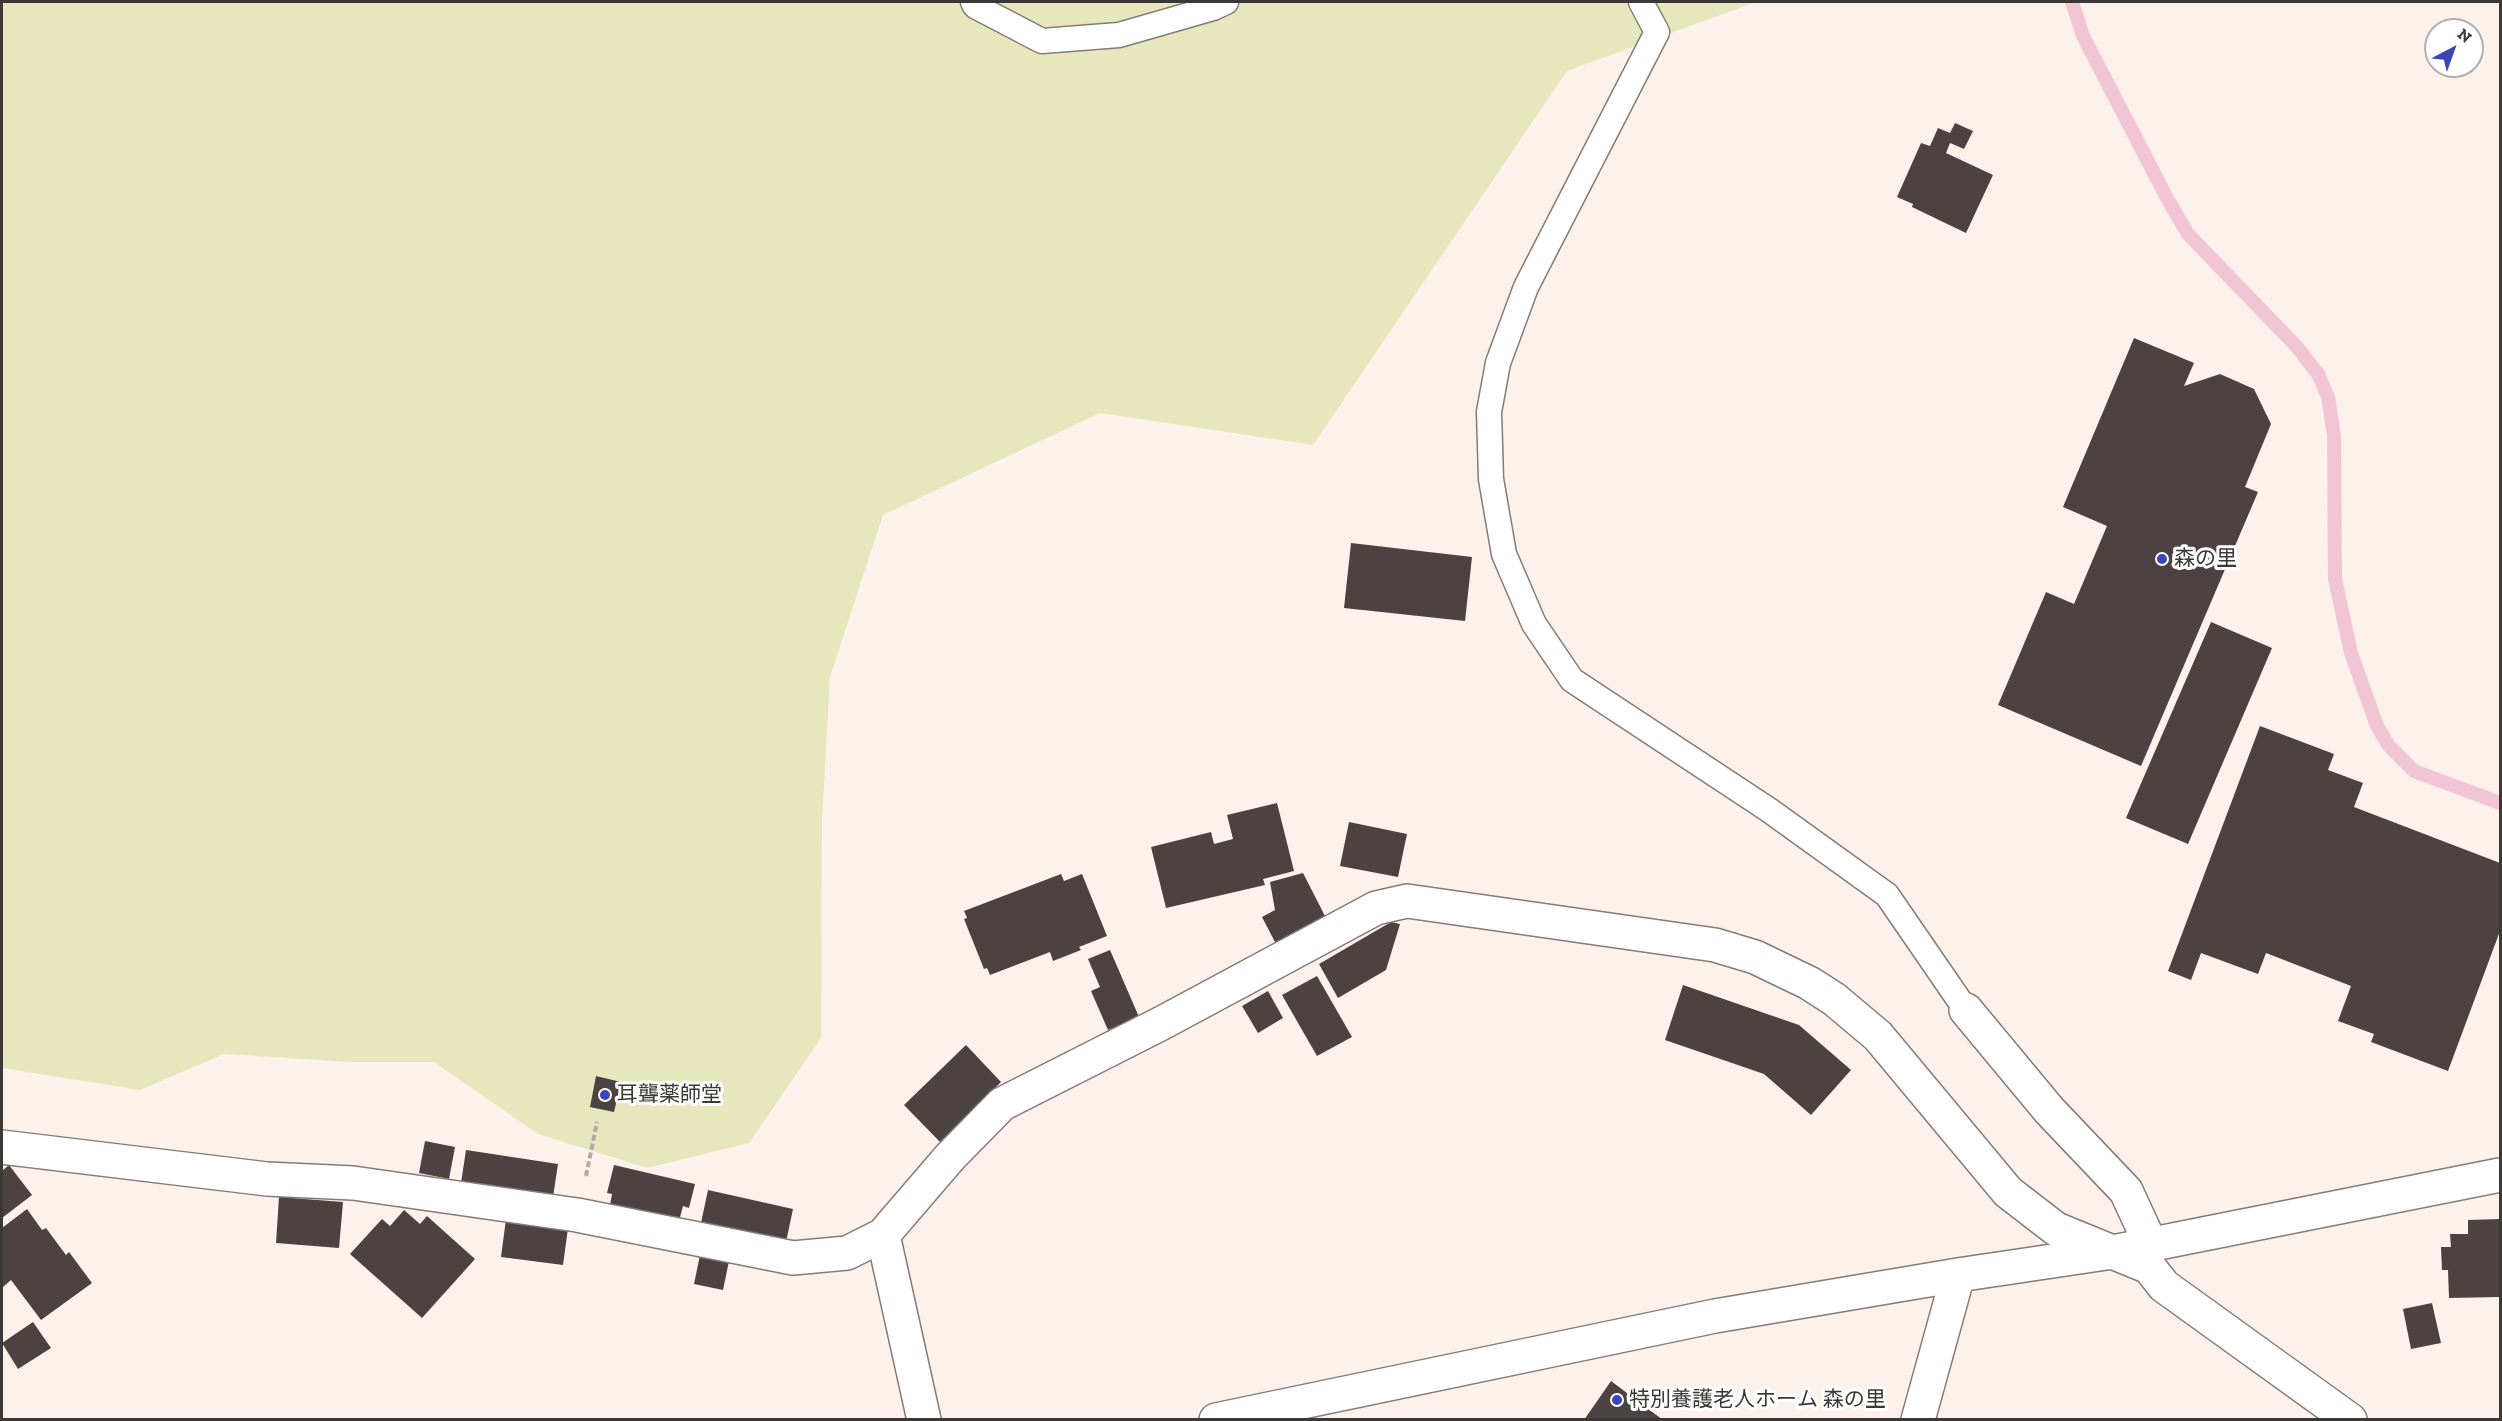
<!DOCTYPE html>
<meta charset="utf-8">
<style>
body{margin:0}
#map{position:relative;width:2502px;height:1421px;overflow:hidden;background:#fdf1eb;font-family:"Zilla Slab",serif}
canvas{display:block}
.frame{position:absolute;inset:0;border:3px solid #3c3835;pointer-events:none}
.north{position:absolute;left:2424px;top:18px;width:60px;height:60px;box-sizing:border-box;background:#fff;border:2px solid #b1afae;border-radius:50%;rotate:41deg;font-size:16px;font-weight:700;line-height:24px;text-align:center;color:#3c3835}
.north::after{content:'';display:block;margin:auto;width:21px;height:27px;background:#3a45b8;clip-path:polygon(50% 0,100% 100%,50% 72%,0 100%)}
</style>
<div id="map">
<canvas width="2502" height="1421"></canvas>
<div class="frame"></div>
<div class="north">N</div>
</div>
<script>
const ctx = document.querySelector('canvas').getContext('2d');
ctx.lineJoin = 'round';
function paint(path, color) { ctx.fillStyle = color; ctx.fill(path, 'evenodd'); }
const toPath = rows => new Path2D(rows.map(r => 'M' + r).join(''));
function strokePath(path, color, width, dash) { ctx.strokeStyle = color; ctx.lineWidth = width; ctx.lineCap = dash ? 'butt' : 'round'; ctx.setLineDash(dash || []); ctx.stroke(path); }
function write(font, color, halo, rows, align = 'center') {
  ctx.font = font + ' "Zilla Slab","Noto Sans JP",serif'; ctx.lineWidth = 6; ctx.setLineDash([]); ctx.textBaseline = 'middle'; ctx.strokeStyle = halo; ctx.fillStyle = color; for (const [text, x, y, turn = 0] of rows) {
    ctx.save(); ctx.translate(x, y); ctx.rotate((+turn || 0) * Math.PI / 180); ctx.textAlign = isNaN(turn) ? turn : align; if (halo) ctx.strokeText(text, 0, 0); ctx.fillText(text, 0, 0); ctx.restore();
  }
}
const green = toPath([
 [2,2,1756,2,1567,71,1313,445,1100,413,883,515,830,677,822,821,821,1038,749,1143,647,1168,538,1134,434,1062,351,1062,224,1054,140,1090,2,1068]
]);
const stream = toPath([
 [2072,2,2083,36,2168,200,2188,234,2297,347,2318,374,2328,397,2334,436,2335,579,2351,653,2377,726,2389,746,2414,771,2500,803]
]);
const building = toPath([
 [1955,123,1973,131,1964,149,1950,143,1946,153,1993,175,1966,233,1912,207,1913,204,1897,197,1921,143,1930,146,1938,128,1950,133],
 [2134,338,2194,363,2184,386,2220,374,2254,389,2271,424,2245,487,2258,492,2141,766,1998,705,2046,592,2074,604,2107,526,2063,507],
 [1351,543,1472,557,1465,621,1344,608],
 [2211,622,2272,648,2188,844,2126,818],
 [2260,726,2334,754,2328,770,2363,783,2354,807,2500,863,2500,931,2448,1071,2371,1042,2374,1034,2338,1021,2351,986,2266,953,2258,974,2201,953,2191,980,2168,971],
 [1277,803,1294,871,1263,879,1265,885,1166,908,1151,847,1211,832,1214,844,1233,839,1227,815],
 [1349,822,1407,834,1398,877,1340,866],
 [1303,873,1326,918,1276,944,1262,917,1275,910,1270,882],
 [1061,874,1064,881,1082,874,1107,936,1079,947,1081,950,1053,961,1050,952,990,975,987,968,984,969,964,919,967,918,964,911],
 [1391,922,1400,924,1386,970,1338,998,1319,964],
 [1110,950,1139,1017,1108,1030,1091,991,1100,987,1088,959],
 [1317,976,1352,1037,1317,1056,1282,995],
 [1683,985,1799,1025,1851,1070,1811,1115,1764,1074,1665,1040],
 [1268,991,1283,1018,1258,1033,1242,1006],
 [966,1045,1001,1082,940,1142,904,1105],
 [596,1076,621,1082,614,1112,590,1107],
 [425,1141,455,1147,449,1179,419,1173],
 [466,1150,558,1164,553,1197,461,1183],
 [9,1165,32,1195,2,1218,2,1171],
 [614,1165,695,1184,689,1208,683,1206,679,1221,610,1205,612,1194,607,1193],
 [708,1190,793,1209,786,1242,701,1223],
 [279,1197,343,1202,339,1248,276,1243],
 [27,1209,42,1230,46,1228,66,1255,69,1252,92,1283,41,1320,11,1280,3,1287,2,1285,2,1228],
 [404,1210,420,1224,427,1216,475,1259,422,1318,350,1254,382,1219,390,1226],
 [506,1219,568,1228,563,1265,501,1257],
 [2500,1219,2500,1297,2449,1298,2448,1270,2442,1270,2441,1247,2451,1247,2450,1234,2468,1234,2468,1220],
 [700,1255,729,1261,723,1290,694,1284],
 [2432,1303,2441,1343,2411,1349,2403,1309],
 [33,1322,51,1348,18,1369,2,1343],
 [1611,1381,1663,1420,1584,1420]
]);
const path = toPath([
 [586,1176,597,1122]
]);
const lane = toPath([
 [973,2,975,6,1042,41,1119,35,1213,8,1226,2],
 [1641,2,1657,32,1526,287,1498,363,1489,412,1491,479,1504,554,1534,624,1572,680,1769,810,1887,895,1966,1010]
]);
const street = toPath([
 [1966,1010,2049,1110,2126,1191,2151,1245],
 [2,1147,267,1179,353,1183,577,1215,793,1258,847,1253,883,1235,950,1157,1002,1104,1162,1023,1376,908,1407,901,1715,945,1755,957,1809,983,1834,999,1878,1036,2008,1192,2056,1229,2149,1267,2164,1286,2350,1420],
 [883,1235,924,1420],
 [1216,1420,1715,1316,1958,1275,2113,1252,2500,1175],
 [1918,1420,1958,1275]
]);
const markers = [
 [2162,559,6,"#3a45b8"],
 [605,1095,6,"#3a45b8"],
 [1617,1400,6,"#3a45b8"]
];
const poiNames = [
 ["森の里",2174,559],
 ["耳聾薬師堂",617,1095],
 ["特別養護老人ホーム 森の里",1629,1400]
];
paint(green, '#e7e7be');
strokePath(stream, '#f1c5d4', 14);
paint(building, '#4c4241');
strokePath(lane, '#867b76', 27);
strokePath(street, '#867b76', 36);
strokePath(path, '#b2a9a5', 4, [6, 3]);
strokePath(lane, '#fff', 24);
strokePath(street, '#fff', 33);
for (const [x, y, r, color] of markers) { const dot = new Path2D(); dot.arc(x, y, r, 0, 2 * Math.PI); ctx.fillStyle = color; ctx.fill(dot); strokePath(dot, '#fff', 2); }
write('21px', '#3c3835', '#fff', poiNames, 'left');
</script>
